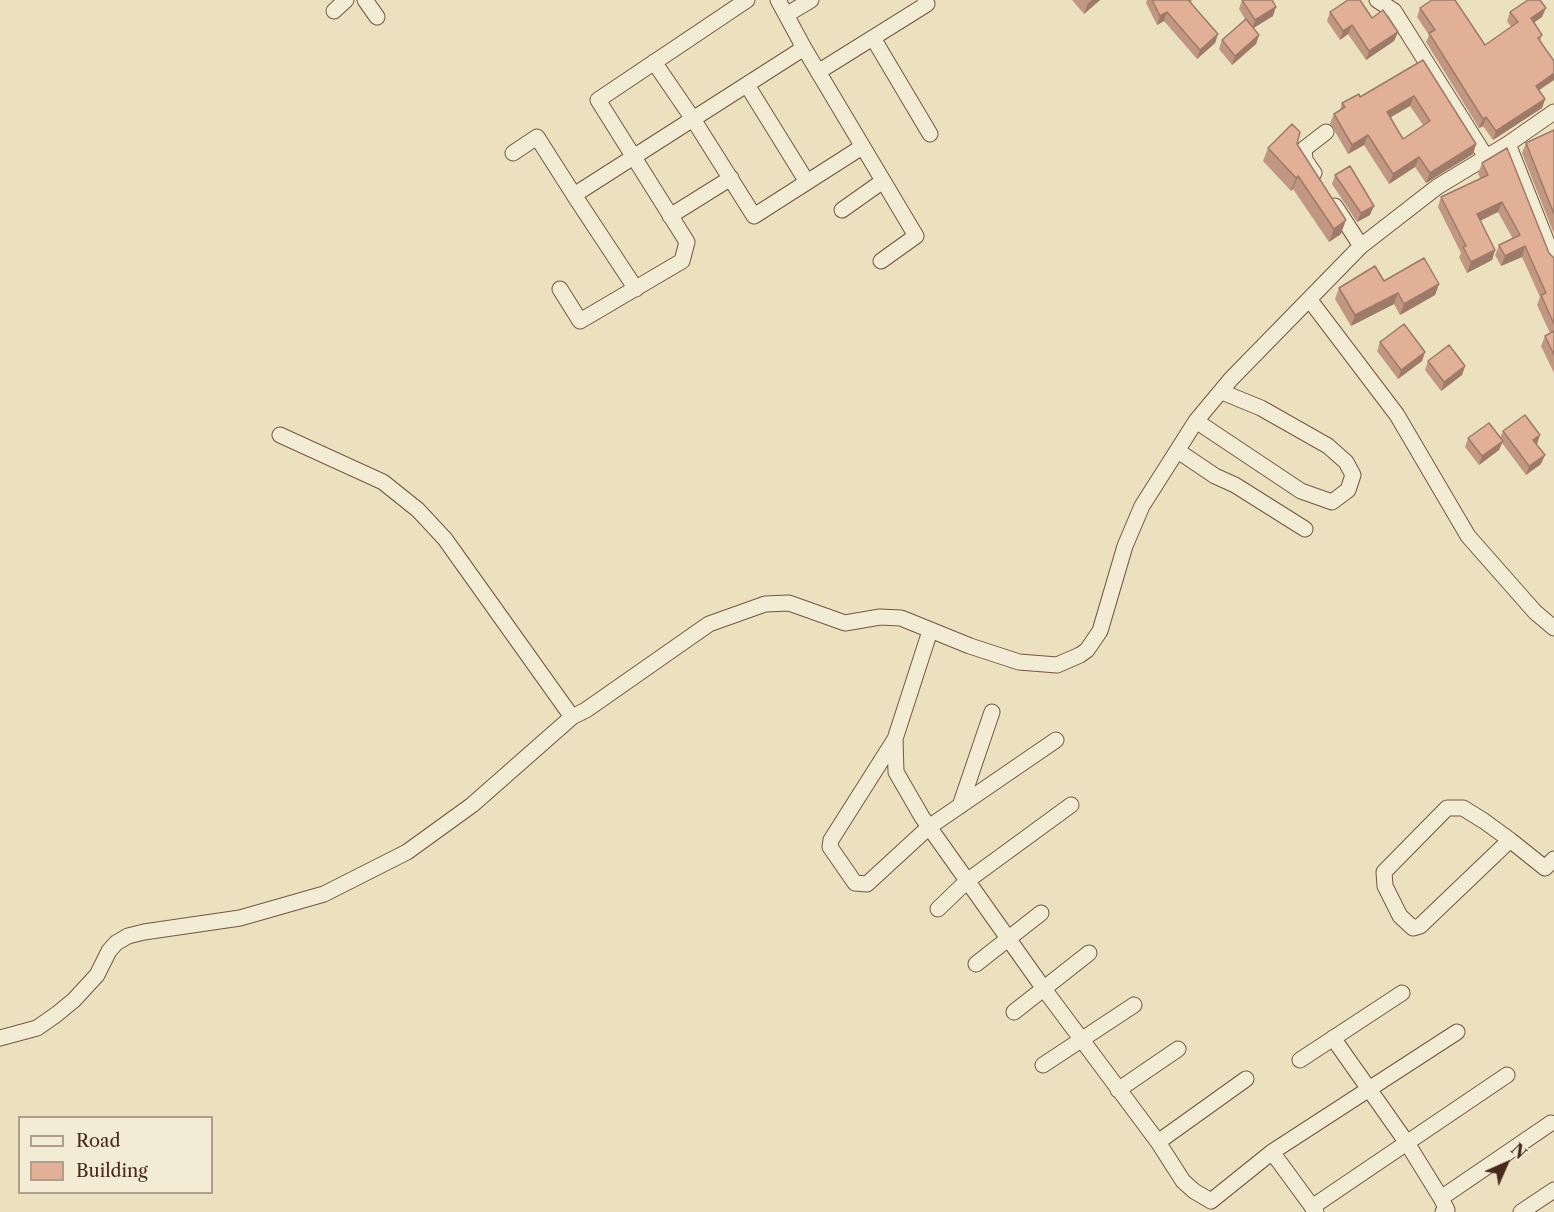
<!DOCTYPE html>
<style>
body{margin:0}
#map{position:relative;width:1554px;height:1212px;overflow:hidden;background:#ece1be;font-family:"Libre Caslon Text",serif}
canvas{display:block}
.legend{position:absolute;left:18px;top:1116px;width:195px;height:78px;box-sizing:border-box;background:#f3ecd5;border:2px solid #af9e8b;margin:0;padding:8px 10px;list-style:none;font-size:18px;color:#48291c}
.legend li{display:flex;align-items:center;gap:12px;height:30px}
.legend b{width:30px;border:2px solid #af9e8b}
.north{position:absolute;left:1476px;top:1134px;width:60px;height:60px;-webkit-text-stroke:4px #f3ecd5;paint-order:stroke;rotate:45deg;font-size:16px;font-weight:700;line-height:24px;text-align:center;color:#48291c}
.north::after{content:'';display:block;margin:auto;width:21px;height:27px;background:#48291c;clip-path:polygon(50% 0,100% 100%,50% 72%,0 100%)}
</style>
<div id="map">
<canvas width="1554" height="1212"></canvas>
<ul class="legend">
<li><b style="height:8px;background:#f3ecd5"></b>Road</li>
<li><b style="height:16px;background:#e1b096"></b>Building</li>
</ul>
<div class="north">N</div>
</div>
<script>
const ctx = document.querySelector('canvas').getContext('2d');
ctx.lineJoin = 'round';
const toPath = rows => new Path2D(rows.map(r => 'M' + r).join(''));
function strokePath(path, color, width, dash) { ctx.strokeStyle = color; ctx.lineWidth = width; ctx.lineCap = dash ? 'butt' : 'round'; ctx.setLineDash(dash || []); ctx.stroke(path); }
function paint(path, color) { ctx.fillStyle = color; ctx.fill(path, 'evenodd'); }
const minor = toPath([
 [365,0,377,17],
 [1377,0,1394,11,1486,157],
 [334,11,346,0],
 [786,15,811,0],
 [873,38,930,134],
 [804,48,916,236,881,261],
 [654,62,693,119,754,216,862,147],
 [818,72,927,4,925,0],
 [747,85,807,182],
 [1508,144,1554,260],
 [513,153,537,137,574,195,804,48,778,0],
 [1314,173,1305,160,1304,149,1326,132],
 [574,195,636,289],
 [1335,206,1361,246],
 [842,210,883,181],
 [670,216,731,178],
 [560,289,580,321,682,261,687,242,598,100,747,0],
 [1309,299,1397,415,1468,536,1535,612,1554,628],
 [1196,421,1301,491,1332,502,1348,490,1353,475,1346,462,1328,446,1261,408,1222,392],
 [280,435,383,482,418,510,445,539,572,717],
 [1178,451,1215,476,1235,485,1305,529],
 [930,631,895,739,896,772,922,817,1044,989,1158,1142,1183,1181,1194,1191,1211,1201,1272,1152,1457,1032],
 [895,739,831,840,830,847,855,883,867,884,929,827,1056,740],
 [960,806,992,712],
 [1510,840,1420,926,1413,928,1400,916,1385,886,1384,872,1447,808,1463,808,1484,821,1510,840,1545,868,1554,859],
 [938,909,967,881,1071,805],
 [976,964,1041,913],
 [1014,1012,1089,953],
 [0,1038,37,1028,57,1014,74,1000,97,975,109,951,116,943,128,936,144,932,240,918,324,894,407,852,472,805,572,717,586,710,709,624,765,604,789,603,845,623,880,617,901,618,970,646,1019,662,1057,665,1080,655,1087,650,1100,631,1125,546,1142,506,1196,421,1231,379,1361,246,1437,187,1508,144,1554,112],
 [1333,1038,1407,1143,1441,1198],
 [1300,1060,1402,993],
 [1043,1065,1134,1005],
 [1118,1090,1178,1049],
 [1158,1142,1246,1079],
 [1272,1152,1316,1212],
 [1312,1207,1507,1075],
 [1443,1212,1447,1210,1441,1198,1551,1123],
 [1521,1212,1554,1190]
]);
const wall = toPath([
 [1072,0,1100,0,1084,14],
 [1147,0,1192,0,1191,3,1218,34,1215,43,1197,59,1164,21,1157,25,1146,3],
 [1242,0,1273,16,1253,28,1259,35,1256,44,1232,65,1219,49,1222,40,1245,19,1239,9],
 [1420,8,1485,45,1511,27,1507,21,1510,12,1542,17,1534,22,1542,35,1540,41,1539,90,1545,99,1542,108,1493,140,1483,126,1479,128,1426,42,1429,35,1417,17],
 [1330,12,1372,18,1398,32,1394,41,1366,60,1348,34,1340,40,1327,21],
 [1423,60,1476,144,1473,154,1426,183,1415,167,1389,184,1364,145,1348,154,1330,123,1334,114,1340,110,1342,103,1360,97],
 [1410,106,1423,125,1403,139,1391,117],
 [1554,130,1554,234,1522,153,1526,143],
 [1297,144,1341,234,1329,242,1293,189,1291,191,1263,161,1268,148],
 [1482,163,1549,253,1554,258,1554,373,1541,346,1545,336,1550,333,1537,305,1540,297,1522,257,1501,266,1495,255,1499,245,1513,239,1498,212,1480,221,1495,250,1492,260,1467,273,1459,257,1461,253,1438,207,1441,197,1481,179,1478,174],
 [1335,175,1370,215,1357,222,1332,184],
 [1384,281,1439,284,1435,295,1400,315,1394,304,1351,326,1335,299,1339,288],
 [1380,342,1425,352,1422,361,1398,379,1377,351],
 [1428,361,1465,366,1462,375,1441,391,1425,370],
 [1503,431,1537,444,1541,464,1526,475,1502,443,1499,450,1479,465,1465,447,1468,438,1500,438]
]);
const shadedWall = toPath([
 [1092,0,1100,0,1084,14,1088,3],
 [1276,7,1273,16,1252,29,1255,20],
 [1546,8,1542,17,1528,27,1531,18],
 [1167,12,1164,21,1157,25,1160,16],
 [1352,25,1348,34,1340,40,1343,31],
 [1398,32,1394,41,1366,60,1369,51],
 [1218,34,1215,43,1197,59,1200,50],
 [1259,35,1256,44,1232,65,1235,56],
 [1554,73,1554,80,1532,95,1536,86],
 [1414,96,1410,106,1384,121,1387,112],
 [1545,99,1542,108,1493,140,1496,131],
 [1486,117,1483,126,1479,128,1483,119],
 [1368,135,1364,145,1348,154,1352,145],
 [1476,144,1473,154,1426,183,1430,173],
 [1419,157,1415,167,1389,184,1393,174],
 [1298,176,1293,189,1291,191,1296,178],
 [1502,202,1498,212,1473,224,1477,214],
 [1374,206,1370,215,1357,222,1361,213],
 [1346,220,1341,234,1329,242,1334,229],
 [1525,246,1522,257,1501,266,1505,256],
 [1495,250,1492,260,1467,273,1471,262],
 [1439,284,1435,295,1400,315,1404,304],
 [1398,293,1394,304,1351,326,1355,315],
 [1425,352,1422,361,1398,379,1401,370],
 [1465,366,1462,375,1441,391,1444,382],
 [1540,435,1537,444,1530,449,1533,440],
 [1503,441,1499,450,1479,465,1482,456],
 [1545,455,1541,464,1526,475,1529,466]
]);
const building = toPath([
 [1152,0,1190,0,1189,1,1218,34,1200,50,1167,12,1160,16,1152,0],
 [1242,0,1272,0,1276,7,1255,20,1242,0],
 [1348,0,1360,0,1372,18,1383,10,1398,32,1369,51,1352,25,1343,31,1330,12,1348,0],
 [1432,0,1455,0,1485,45,1518,22,1510,12,1528,0,1540,0,1546,8,1531,18,1542,35,1538,38,1554,61,1554,73,1536,86,1545,99,1496,131,1486,117,1483,119,1429,33,1435,30,1420,8,1432,0],
 [1246,19,1259,35,1235,56,1222,40,1246,19],
 [1423,60,1476,144,1430,173,1419,157,1393,174,1368,135,1352,145,1334,114,1345,107,1342,103,1359,94,1360,97,1423,60],
 [1414,96,1430,121,1403,139,1387,112,1414,96],
 [1292,124,1300,132,1297,144,1302,152,1346,220,1334,229,1298,176,1296,178,1268,148,1292,124],
 [1554,130,1554,214,1526,143,1554,130],
 [1507,148,1549,253,1554,258,1554,324,1541,295,1546,293,1525,246,1505,256,1499,245,1520,235,1502,202,1477,214,1495,250,1471,262,1463,247,1466,246,1441,197,1488,175,1482,163,1507,148],
 [1350,166,1374,206,1361,213,1335,175,1350,166],
 [1424,258,1439,284,1404,304,1398,293,1355,315,1339,288,1375,266,1384,281,1424,258],
 [1404,324,1425,352,1401,370,1380,342,1404,324],
 [1554,331,1554,355,1545,336,1554,331],
 [1449,345,1465,366,1444,382,1428,361,1449,345],
 [1525,415,1540,435,1533,440,1545,455,1529,466,1503,431,1525,415],
 [1489,423,1503,441,1482,456,1468,438,1489,423]
]);
strokePath(minor, '#715744', 17);
strokePath(minor, '#f3ecd5', 15);
paint(wall, '#c29781');
paint(shadedWall, '#9e7b69');
paint(building, '#e1b096');
strokePath(building, '#9e7b69', 1.5);
</script>
